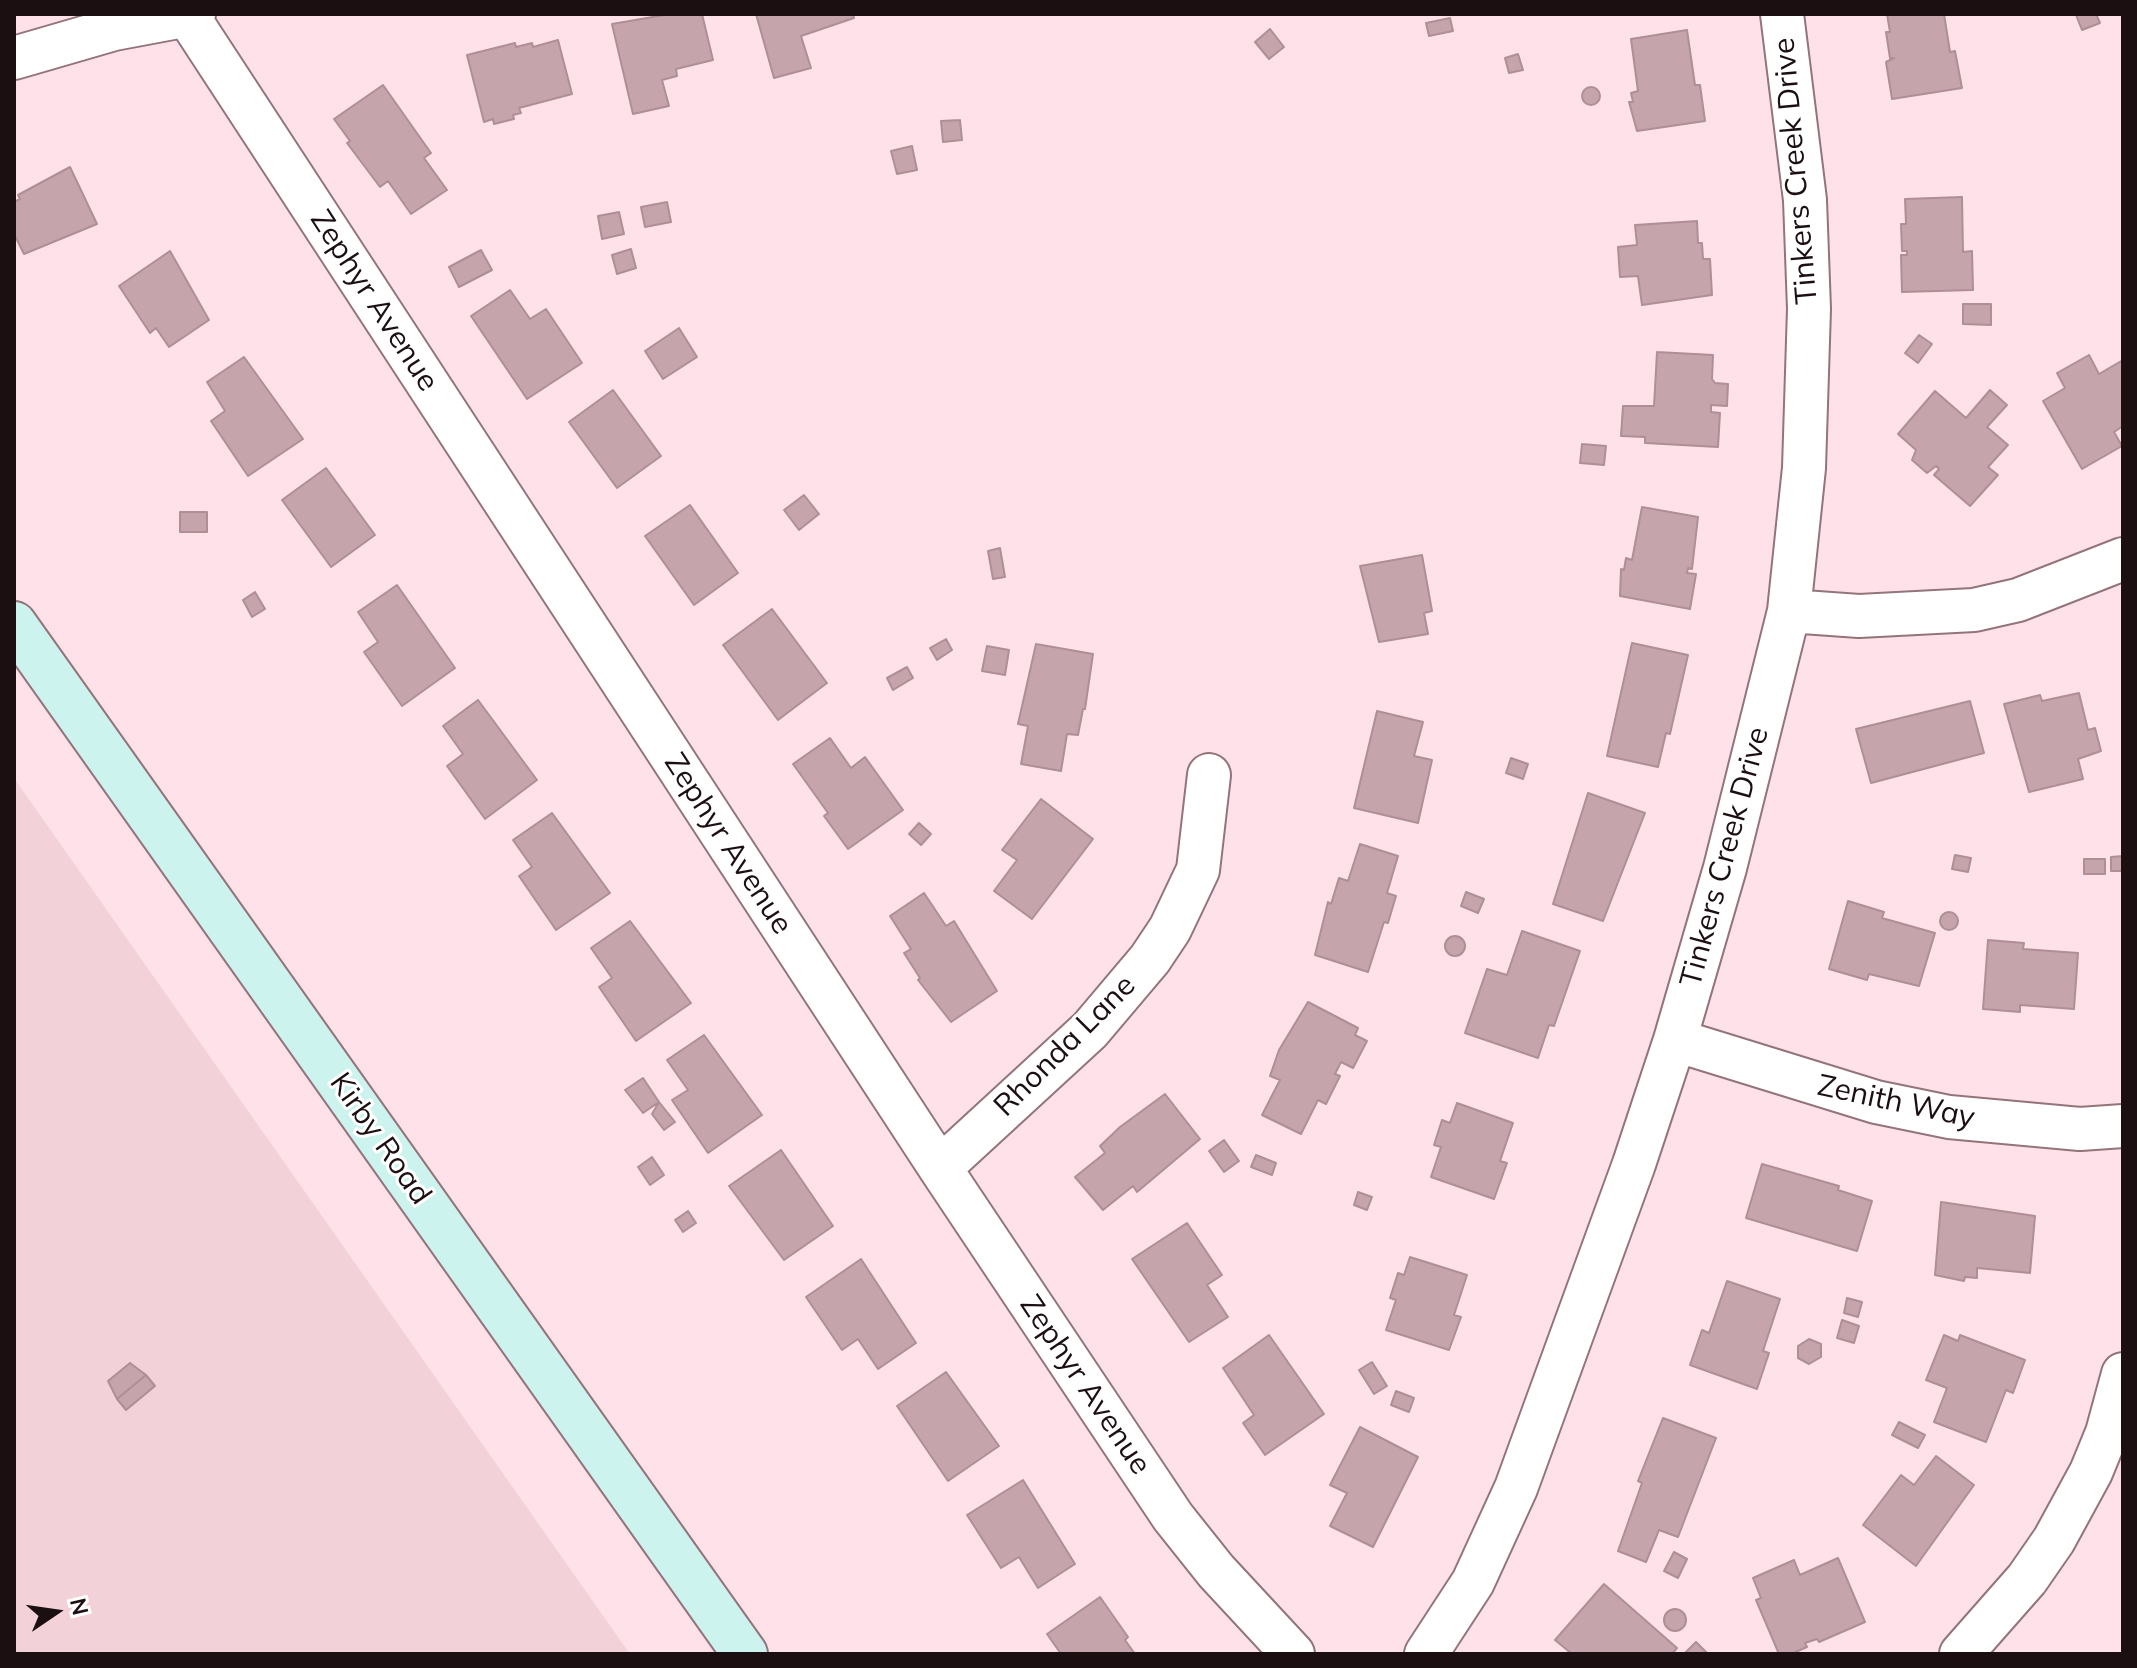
<!DOCTYPE html>
<style>
body{margin:0}
#map{position:relative;width:2137px;height:1668px;overflow:hidden;background:#ffe2e9;font-family:Mulish,sans-serif}
canvas{display:block}
.frame{position:absolute;inset:0;border:16px solid #1b0f12;pointer-events:none}
.north{position:absolute;left:16px;top:1572px;width:80px;height:80px;-webkit-text-stroke:6px #fff;paint-order:stroke;rotate:77deg;font-size:22px;font-weight:700;line-height:32px;text-align:center;color:#1b0f12}
.north::after{content:'';display:block;margin:auto;width:28px;height:36px;background:#1b0f12;clip-path:polygon(50% 0,100% 100%,50% 72%,0 100%)}
</style>
<div id="map">
<canvas width="2137" height="1668"></canvas>
<div class="frame"></div>
<div class="north">N</div>
</div>
<script>
const ctx = document.querySelector('canvas').getContext('2d');
ctx.lineJoin = 'round';
function paint(path, color) { ctx.fillStyle = color; ctx.fill(path, 'evenodd'); }
const toPath = rows => new Path2D(rows.map(r => 'M' + r).join(''));
function strokePath(path, color, width, dash) { ctx.strokeStyle = color; ctx.lineWidth = width; ctx.lineCap = dash ? 'butt' : 'round'; ctx.setLineDash(dash || []); ctx.stroke(path); }
function write(font, color, halo, rows, align = 'center') {
  ctx.font = font + ' Mulish,sans-serif'; ctx.lineWidth = 6; ctx.setLineDash([]); ctx.textBaseline = 'middle'; ctx.strokeStyle = halo; ctx.fillStyle = color; for (const [text, x, y, turn = 0] of rows) {
    ctx.save(); ctx.translate(x, y); ctx.rotate((+turn || 0) * Math.PI / 180); ctx.textAlign = isNaN(turn) ? turn : align; if (halo) ctx.strokeText(text, 0, 0); ctx.fillText(text, 0, 0); ctx.restore();
  }
}
const built = toPath([
 [14,778,630,1654,14,1654]
]);
const building = toPath([
 [670,14,702,14,713,60,676,69,677,76,662,80,669,106,633,114,612,24,670,14],
 [756,14,853,14,854,18,801,36,811,68,774,78,756,14],
 [1887,14,1944,14,1950,52,1955,51,1962,88,1892,99,1886,62,1894,58,1890,58,1886,32,1890,32,1887,14],
 [2096,14,2100,23,2082,30,2076,15,2096,14],
 [1450,18,1453,31,1429,36,1426,23,1450,18],
 [1270,29,1284,47,1269,59,1255,42,1270,29],
 [1687,30,1695,85,1700,85,1705,121,1637,131,1629,102,1633,102,1631,93,1638,91,1631,39,1687,30],
 [558,40,572,94,519,108,521,113,513,115,514,119,494,124,493,119,484,122,467,55,515,43,516,47,532,43,533,47,558,40],
 [1518,54,1523,70,1509,73,1505,58,1518,54],
 [383,85,431,153,424,158,447,190,411,214,388,181,380,187,347,143,350,141,334,119,383,85],
 '1582 96a9 9 0 1 1 18 0a9 9 0 1 1-18 0Z',
 [960,120,962,140,943,142,941,121,960,120],
 [912,146,917,170,897,174,891,151,912,146],
 [70,167,97,224,24,254,14,234,14,202,20,199,18,195,70,167],
 [1962,197,1963,252,1972,251,1973,290,1902,292,1901,255,1907,255,1907,251,1902,251,1901,224,1906,224,1905,199,1962,197],
 [667,202,671,222,645,227,641,207,667,202],
 [619,212,624,234,602,239,598,216,619,212],
 [1697,221,1698,243,1702,243,1703,259,1710,259,1712,295,1642,305,1638,276,1620,277,1618,247,1637,245,1635,225,1697,221],
 [631,249,636,268,617,274,612,255,631,249],
 [481,250,492,270,459,287,449,267,481,250],
 [170,251,209,320,169,347,156,328,150,333,119,286,170,251],
 [510,290,530,319,546,309,582,363,527,399,471,316,510,290],
 [1963,304,1991,304,1991,325,1963,324,1963,304],
 [679,328,697,357,663,379,645,351,679,328],
 [1919,335,1932,344,1918,363,1905,353,1919,335],
 [1657,352,1713,355,1712,379,1715,383,1728,384,1727,406,1711,405,1711,412,1720,413,1718,447,1645,443,1645,437,1621,436,1623,406,1654,406,1657,352],
 [2089,355,2099,374,2123,360,2123,426,2114,432,2122,446,2082,469,2043,401,2065,388,2057,373,2089,355],
 [244,357,303,439,248,476,211,421,225,411,207,382,244,357],
 [613,390,661,456,617,488,569,422,613,390],
 [1990,390,2007,405,1987,427,2008,445,1988,467,1998,475,1970,506,1934,475,1939,469,1936,466,1927,473,1912,460,1916,450,1898,434,1935,391,1966,418,1990,390],
 [1582,444,1606,446,1604,465,1580,463,1582,444],
 [326,468,375,535,331,567,282,500,326,468],
 [804,495,819,514,799,530,784,510,804,495],
 [690,505,738,573,694,605,645,536,690,505],
 [1642,507,1698,517,1692,569,1688,568,1687,573,1696,574,1690,609,1620,596,1621,569,1624,570,1626,558,1632,560,1642,507],
 [180,512,207,512,207,532,180,532,180,512],
 [1000,548,1005,577,993,579,988,551,1000,548],
 [1422,555,1432,611,1424,613,1428,634,1379,642,1360,566,1422,555],
 [397,585,455,668,402,706,364,652,378,642,358,612,397,585],
 [255,592,265,609,252,617,243,600,255,592],
 [772,609,827,683,778,720,723,645,772,609],
 [946,639,952,650,937,660,930,648,946,639],
 [1632,643,1688,655,1670,734,1666,733,1658,767,1607,756,1632,643],
 [1036,644,1093,654,1085,709,1083,709,1078,735,1067,734,1061,771,1021,764,1028,726,1018,724,1036,644],
 [987,646,1009,650,1005,675,982,671,987,646],
 [907,667,913,678,893,690,887,678,907,667],
 [2079,693,2088,730,2095,728,2101,751,2078,759,2083,779,2029,792,2004,704,2040,695,2042,701,2079,693],
 [478,700,537,780,485,819,447,766,463,754,443,726,478,700],
 [1970,701,1984,753,1871,783,1856,729,1970,701],
 [1377,711,1423,722,1414,756,1432,760,1418,823,1354,808,1377,711],
 [830,738,851,768,865,757,903,810,848,849,824,816,828,813,793,764,830,738],
 [1511,758,1528,764,1523,779,1506,773,1511,758],
 [1588,793,1645,813,1603,921,1553,904,1588,793],
 [1041,799,1093,839,1032,919,994,891,1017,860,1002,850,1041,799],
 [552,813,610,893,556,930,519,876,532,867,513,840,552,813],
 [919,823,931,834,921,845,909,834,919,823],
 [1360,844,1398,856,1387,893,1396,896,1388,923,1384,922,1368,972,1315,955,1328,902,1331,904,1339,878,1348,881,1360,844],
 [1955,855,1971,858,1968,872,1952,869,1955,855],
 [2123,856,2123,871,2111,871,2111,857,2123,856],
 [2084,859,2105,859,2105,874,2084,874,2084,859],
 [1466,892,1484,899,1478,913,1461,906,1466,892],
 [924,893,946,926,954,921,997,991,951,1022,918,980,920,978,904,953,911,949,890,916,924,893],
 [1848,901,1884,912,1882,918,1935,933,1919,986,1869,974,1867,980,1829,969,1848,901],
 '1940 921a9 9 0 1 1 18 0a9 9 0 1 1-18 0Z',
 [630,921,691,1003,636,1041,599,987,612,978,591,948,630,921],
 [1522,931,1580,951,1554,1026,1549,1025,1538,1058,1465,1033,1487,969,1507,975,1522,931],
 '1445 946a10 10 0 1 1 20 0a10 10 0 1 1-20 0Z',
 [1988,940,2024,943,2023,949,2078,953,2074,1009,2020,1005,2020,1012,1983,1009,1988,940],
 [1308,1002,1358,1028,1355,1035,1367,1041,1353,1068,1341,1062,1335,1074,1340,1076,1326,1104,1318,1100,1301,1134,1262,1115,1280,1080,1270,1076,1279,1050,1308,1002],
 [704,1035,762,1115,708,1153,672,1100,688,1090,667,1060,704,1035],
 [643,1078,659,1102,643,1113,625,1090,643,1078],
 [1165,1094,1200,1139,1137,1192,1133,1186,1103,1210,1075,1177,1105,1153,1100,1146,1120,1127,1165,1094],
 [659,1102,675,1122,664,1130,652,1114,659,1102],
 [1457,1103,1513,1123,1500,1161,1507,1163,1494,1199,1431,1177,1441,1147,1434,1145,1442,1120,1450,1123,1457,1103],
 [1224,1140,1239,1161,1224,1172,1209,1151,1224,1140],
 [781,1150,833,1226,784,1260,729,1186,781,1150],
 [1256,1155,1276,1163,1272,1175,1251,1167,1256,1155],
 [652,1157,664,1175,650,1185,638,1167,652,1157],
 [1762,1164,1839,1186,1838,1190,1872,1201,1857,1251,1746,1218,1762,1164],
 [1358,1192,1372,1197,1367,1210,1354,1205,1358,1192],
 [1941,1202,2035,1216,2030,1273,1977,1268,1977,1278,1965,1277,1964,1281,1935,1275,1941,1202],
 [688,1211,696,1223,683,1232,675,1220,688,1211],
 [1187,1223,1222,1275,1207,1285,1228,1317,1189,1342,1132,1259,1187,1223],
 [1410,1257,1467,1275,1454,1315,1461,1317,1449,1350,1386,1330,1396,1300,1390,1298,1398,1273,1404,1275,1410,1257],
 [861,1259,916,1343,878,1369,858,1339,842,1350,806,1297,861,1259],
 [1727,1281,1780,1299,1763,1351,1769,1353,1757,1389,1690,1365,1702,1330,1709,1333,1727,1281],
 [1847,1298,1862,1302,1858,1317,1844,1313,1847,1298],
 [1842,1320,1859,1326,1854,1343,1837,1338,1842,1320],
 [1269,1335,1324,1414,1265,1455,1243,1423,1254,1415,1223,1368,1269,1335],
 [1944,1335,1958,1341,1960,1335,2025,1360,2013,1393,2006,1390,1986,1442,1934,1422,1947,1388,1926,1380,1944,1335],
 [1809,1339,1821,1344,1821,1357,1809,1364,1798,1358,1798,1346,1809,1339],
 [1372,1362,1387,1386,1374,1394,1359,1370,1372,1362],
 [130,1363,146,1375,117,1399,108,1381,130,1363],
 [946,1372,999,1446,948,1481,897,1406,946,1372],
 [146,1375,155,1386,126,1410,117,1399,146,1375],
 [1396,1391,1414,1398,1409,1412,1391,1405,1396,1391],
 [1663,1418,1716,1438,1678,1537,1659,1530,1646,1562,1618,1551,1642,1483,1638,1481,1663,1418],
 [1899,1422,1925,1435,1918,1448,1892,1435,1899,1422],
 [1360,1427,1418,1457,1373,1547,1330,1526,1347,1493,1330,1485,1360,1427],
 [1936,1456,1974,1485,1916,1566,1863,1525,1901,1475,1914,1485,1936,1456],
 [1023,1480,1075,1564,1038,1588,1019,1557,1001,1568,967,1515,1023,1480],
 [1674,1552,1687,1559,1678,1578,1664,1571,1674,1552],
 [1838,1558,1865,1622,1819,1642,1817,1639,1805,1643,1807,1647,1791,1654,1779,1654,1756,1600,1761,1598,1753,1578,1794,1560,1800,1575,1838,1558],
 [1604,1584,1677,1648,1672,1654,1572,1654,1555,1640,1604,1584],
 [1100,1597,1128,1637,1125,1640,1135,1654,1061,1654,1047,1634,1100,1597],
 '1664 1620a11 11 0 1 1 22 0a11 11 0 1 1-22 0Z',
 [1696,1642,1708,1654,1684,1654,1696,1642]
]);
const minor = toPath([
 [187,15,940,1168,1173,1517,1216,1571,1293,1654],
 [14,58,114,29,194,14],
 [1789,611,1859,616,1974,610,2018,600,2123,559],
 [1675,1040,1876,1102,1949,1117,2080,1129,2123,1126],
 [940,1168,1090,1030,1150,959,1170,929,1198,870,1209,775],
 [1426,1654,1473,1582,1516,1488,1634,1164,1675,1040,1725,868,1789,611,1804,468,1809,309,1805,200,1782,14],
 [1961,1654,2027,1579,2054,1540,2091,1472,2107,1433,2123,1374]
]);
const secondary = toPath([
 [14,624,745,1654]
]);
const streetNames = [
 ["Tinkers Creek Drive",1796,171,-95],
 ["Zephyr Avenue",374,301,57],
 ["Zephyr Avenue",728,844,57],
 ["Tinkers Creek Drive",1725,857,-75],
 ["Rhonda Lane",1065,1046,-45],
 ["Zenith Way",1896,1102,12],
 ["Kirby Road",380,1139,55],
 ["Zephyr Avenue",1085,1385,56]
];
paint(built, '#f3d1d9');
paint(building, '#c5a4ac');
strokePath(building, '#af8e96', 2);
strokePath(minor, '#93747b', 46);
strokePath(secondary, '#93747b', 48);
strokePath(minor, '#fff', 42);
strokePath(secondary, '#cdf3ee', 44);
write('30px', '#1b0f12', '#fff', streetNames);
</script>
